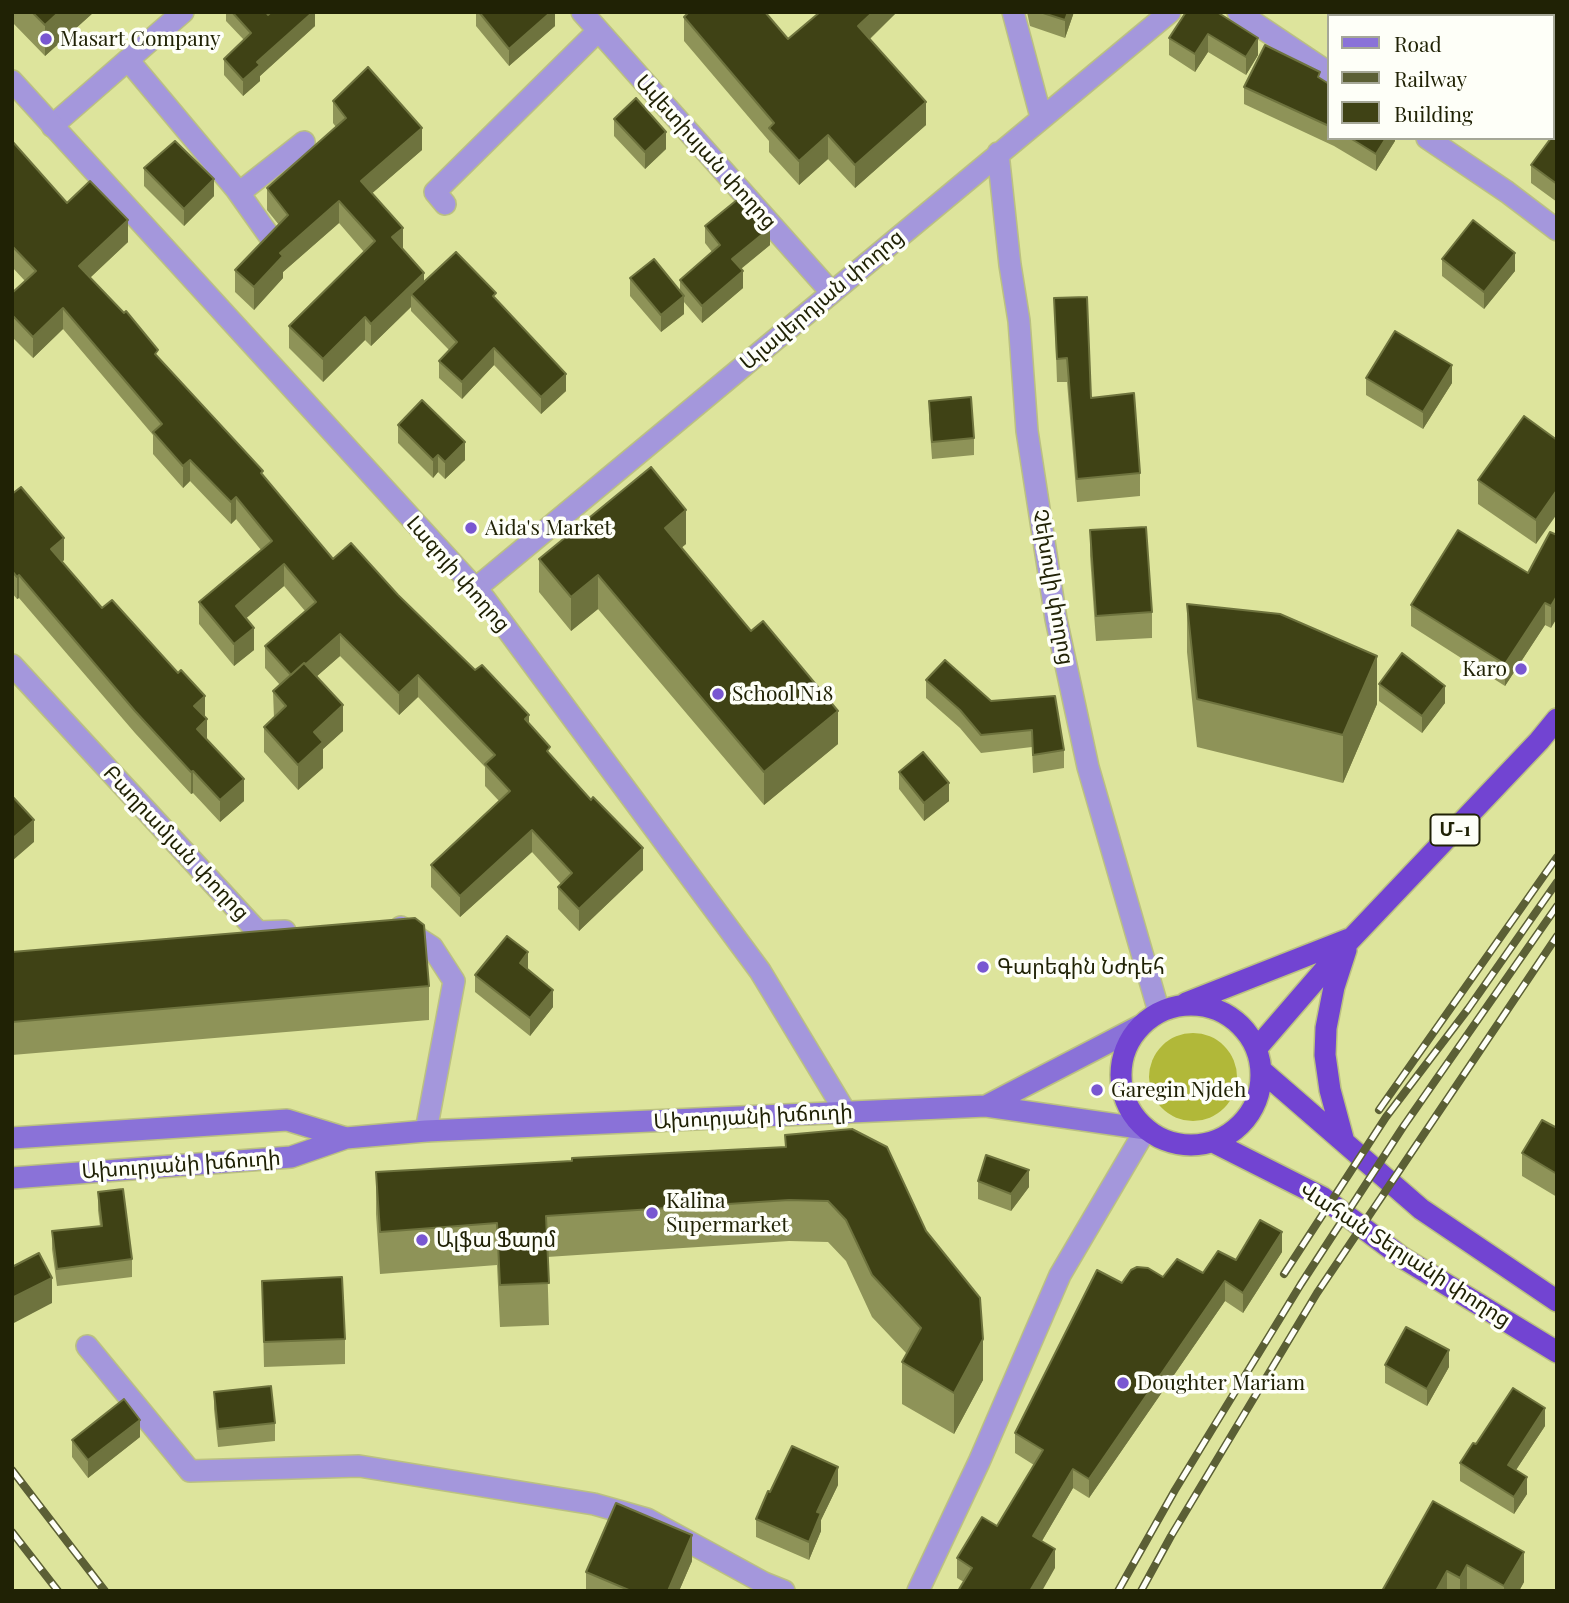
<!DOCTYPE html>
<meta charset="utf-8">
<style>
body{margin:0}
#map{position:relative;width:1569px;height:1603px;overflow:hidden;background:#dde49c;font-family:"Playfair Display",serif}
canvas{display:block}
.frame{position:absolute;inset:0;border:14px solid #202205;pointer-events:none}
.legend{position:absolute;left:1327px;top:14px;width:228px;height:126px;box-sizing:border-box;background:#fefff8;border:2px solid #a5a797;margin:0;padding:9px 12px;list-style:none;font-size:21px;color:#202205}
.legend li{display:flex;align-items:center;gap:14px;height:35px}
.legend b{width:35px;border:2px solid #a5a797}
</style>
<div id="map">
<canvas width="1569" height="1603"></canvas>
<div class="frame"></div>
<ul class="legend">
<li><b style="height:9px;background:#8a72d8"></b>Road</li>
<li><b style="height:9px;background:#5b5f35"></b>Railway</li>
<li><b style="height:19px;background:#3f4215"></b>Building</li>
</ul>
</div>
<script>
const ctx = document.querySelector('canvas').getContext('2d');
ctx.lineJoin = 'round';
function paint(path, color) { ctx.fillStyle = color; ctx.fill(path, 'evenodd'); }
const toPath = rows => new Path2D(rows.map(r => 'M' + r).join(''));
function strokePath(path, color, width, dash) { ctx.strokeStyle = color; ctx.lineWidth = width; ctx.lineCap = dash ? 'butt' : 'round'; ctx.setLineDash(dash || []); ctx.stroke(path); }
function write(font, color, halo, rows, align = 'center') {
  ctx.font = font + ' "Playfair Display","Noto Sans Armenian",serif'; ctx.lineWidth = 7; ctx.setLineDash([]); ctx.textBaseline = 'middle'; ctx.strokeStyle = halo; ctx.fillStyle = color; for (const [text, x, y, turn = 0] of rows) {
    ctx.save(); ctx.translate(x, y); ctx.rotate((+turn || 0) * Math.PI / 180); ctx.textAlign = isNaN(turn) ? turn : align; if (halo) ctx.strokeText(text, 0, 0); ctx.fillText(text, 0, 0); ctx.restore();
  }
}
const green = toPath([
 '1149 1077a44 44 0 1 1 88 0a44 44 0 1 1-88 0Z'
]);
const minor = toPath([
 [582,12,831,292],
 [1013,12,1041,117],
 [1238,12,1329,73],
 [128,60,236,189,270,237],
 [52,126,183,12],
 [1427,138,1507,192,1557,230],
 [998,153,1010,265,1019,321,1027,431,1056,619,1088,767,1159,1012],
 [239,193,304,142],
 [445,204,435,192,598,31],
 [475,589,1170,12],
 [12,665,258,932,285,931],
 [401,927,432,947,454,981,426,1131],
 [87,1346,190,1471,359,1466,594,1504,647,1519,764,1583,784,1591],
 [918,1591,979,1462,1060,1275,1146,1129]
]);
const tertiary = toPath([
 [12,81,484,598,760,971,846,1113]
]);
const secondary = toPath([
 [986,1106,1146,1129],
 [12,1138,287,1120,346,1138],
 [12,1178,291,1157,346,1138,426,1131,986,1106,1140,1026]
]);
const trunk = toPath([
 [1186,1003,1349,939],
 '1121 1075a70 70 0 1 1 140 0a70 70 0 1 1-140 0Z',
 [1257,1048,1351,939,1539,741,1557,719],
 [1262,1071,1421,1209,1557,1301],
 [1213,1142,1322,1197,1403,1258,1557,1352],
 [1344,1142,1330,1090,1325,1055,1326,1028,1334,987,1346,950]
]);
const rail = toPath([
 [1379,1110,1557,857],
 [1284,1274,1386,1117,1468,1009,1557,882],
 [12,1470,105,1591],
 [12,1532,58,1591],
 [1118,1591,1175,1490,1301,1284,1403,1127,1557,906],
 [1141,1591,1171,1536,1317,1293,1557,936]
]);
const wall = toPath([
 [12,12,94,12,45,56,12,22],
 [226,12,266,12,268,15,315,12,315,26,260,76,260,81,243,96,224,75,224,59,244,40,226,21],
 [476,12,555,12,555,26,509,66,476,26],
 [820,12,897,12,870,39,926,125,855,188,828,159,799,185,769,152,769,141,684,41,684,17,788,39],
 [1027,12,1074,12,1065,38,1030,26],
 [1186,12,1258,55,1246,75,1208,52,1195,72,1169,55,1169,38],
 [1350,12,1378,12,1376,16,1356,16],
 [1320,79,1329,84,1329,138,1395,138,1395,141,1376,171,1334,146,1244,104,1244,87],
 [333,101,422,150,372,193,403,249,424,282,496,299,566,391,541,414,494,365,462,399,439,378,439,361,449,350,411,311,411,307,371,346,365,340,323,382,289,348,289,326,364,252,339,223,283,272,283,278,254,310,235,292,235,270,279,225,267,210,267,188,336,127,333,123],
 [614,119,666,149,645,169,614,136],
 [1557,130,1557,202,1531,183,1531,165],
 [12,141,67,203,128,242,90,278,158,358,263,475,333,559,398,595,529,724,550,754,643,870,579,931,558,909,558,887,561,884,532,852,460,917,431,887,431,865,500,802,485,786,485,767,418,697,399,715,340,656,317,676,343,731,323,749,323,768,298,790,264,752,264,727,274,718,273,691,280,685,265,668,265,646,305,611,284,586,246,618,254,650,234,666,199,624,199,602,261,550,236,519,231,524,190,481,183,488,153,454,153,435,63,329,33,358,12,337,12,293,25,281,12,267],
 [144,168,214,196,184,226,144,186],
 [705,226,770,245,741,269,743,288,702,323,684,302,684,314,661,332,630,296,630,278,680,292,680,280,712,252,705,243],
 [1442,259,1515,271,1484,309,1442,276],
 [1054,298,1091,398,1140,473,1140,496,1077,502,1067,382,1057,382],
 [1366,378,1452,383,1423,429,1366,395],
 [929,401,974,438,974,455,932,459,929,418],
 [398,425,465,460,445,479,438,472,433,478,398,443],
 [1557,440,1536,544,1478,504,1478,480],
 [12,494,64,560,62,562,102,608,205,717,207,739,244,801,220,822,193,793,191,794,135,733,19,598,17,599,12,593],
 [1090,530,1152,612,1152,638,1096,641,1090,556],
 [1557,535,1551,628,1545,625,1505,686,1411,626,1411,605,1528,573],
 [686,544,681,548,838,744,764,805,598,609,571,631,539,592,539,559],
 [1187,604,1377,704,1343,783,1197,747,1187,652],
 [926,680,991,701,1064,750,1064,768,1033,773,1032,747,981,753,960,728,926,698],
 [1379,684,1445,703,1422,733,1379,701],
 [899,772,949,801,924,821,899,789],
 [12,952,429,986,429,1020,12,1055],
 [475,975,553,1007,530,1036,475,992],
 [1557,1128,1557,1197,1522,1176,1522,1153],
 [785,1147,983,1380,954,1434,902,1404,902,1362,907,1354,872,1317,846,1261,828,1242,789,1241,547,1257,549,1325,500,1327,497,1265,380,1274,376,1214,376,1172,572,1161],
 [978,1181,1029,1187,1011,1211,978,1199],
 [98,1192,132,1259,132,1277,57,1286,52,1249,52,1231,100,1226,98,1210],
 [1282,1252,1243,1313,1225,1301,1089,1498,1073,1488,1042,1541,1055,1568,964,1582,957,1578,957,1558,997,1526,1034,1465,1015,1453,1015,1433,1122,1283,1163,1277,1203,1273,1236,1260],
 [262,1281,345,1339,345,1364,264,1367],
 [1385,1365,1449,1367,1427,1406,1385,1383],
 [214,1392,275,1423,275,1441,218,1447,214,1409],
 [1545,1426,1516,1470,1527,1494,1514,1514,1460,1481,1460,1463,1476,1444],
 [140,1437,88,1478,72,1457,72,1440],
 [838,1485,821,1520,821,1531,809,1560,756,1537,756,1519,770,1492],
 [1433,1501,1524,1582,1519,1591,1382,1591],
 [692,1561,679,1591,586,1591,586,1572]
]);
const shadedWall = toPath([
 [59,12,94,12,45,56,45,25],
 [313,12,315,12,315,26,260,76,260,81,243,96,243,80,257,62],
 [551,12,555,12,555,26,509,66,509,49],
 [873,12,897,12,858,50,858,26],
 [1068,12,1074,12,1065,38,1065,20],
 [1369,12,1378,12,1376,16,1369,16],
 [1208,34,1208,52,1195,72,1195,54],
 [1258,38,1258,55,1246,75,1246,57],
 [926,102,926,125,855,188,855,165],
 [422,128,422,150,361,203,361,181],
 [666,132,666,149,645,169,645,152],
 [828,135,828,159,799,185,799,161],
 [1386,138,1395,138,1395,141,1376,171,1376,154],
 [214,179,214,196,184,226,184,209],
 [339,201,339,223,283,272,283,278,254,310,254,287,280,253],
 [128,220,128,242,79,288,79,266],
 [403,228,403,250,392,237],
 [770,228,770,245,732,276,732,259],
 [1515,253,1515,271,1484,309,1484,292],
 [743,271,743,288,702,323,702,306],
 [424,273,424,295,411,294,411,307,371,346,371,324],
 [684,296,684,314,661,332,661,315],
 [63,308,63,329,33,358,33,337],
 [365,317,365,340,323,382,323,359],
 [494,348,494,365,462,399,462,382],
 [1452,365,1452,383,1423,429,1423,412],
 [566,374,566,391,541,414,541,397],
 [465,442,465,460,445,479,445,462],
 [438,455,438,472,433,478,433,460],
 [190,460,190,481,183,488,183,466],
 [1557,490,1557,514,1536,544,1536,520],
 [236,497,236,519,231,524,231,502],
 [686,510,686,544,665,561,665,528],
 [64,538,64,560,51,571,51,549],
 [284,564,284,586,236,627,236,606],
 [19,575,19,598,17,599,17,577],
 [598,575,598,609,571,631,571,597],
 [1557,596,1557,618,1551,628,1551,606],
 [1545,603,1545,625,1505,686,1505,664],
 [254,628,254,650,234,666,234,644],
 [340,634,340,656,292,698,292,676],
 [1377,656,1377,704,1343,783,1343,735],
 [418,675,418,697,399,715,399,693],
 [1445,686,1445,703,1422,733,1422,716],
 [205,696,205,719,194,706],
 [343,705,343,731,323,749,323,768,298,790,298,765,314,732],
 [838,711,838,744,764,805,764,772],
 [529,715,529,736,525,719],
 [207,719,207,741,197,729],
 [193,771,193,793,191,794,191,772],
 [244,779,244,801,220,822,220,800],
 [949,783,949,801,924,821,924,803],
 [34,820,34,842,12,861,12,839],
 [532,830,532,852,460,917,460,896],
 [643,848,643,870,579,931,579,909],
 [528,952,528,970,520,963],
 [553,990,553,1007,530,1036,530,1018],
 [1029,1170,1029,1187,1011,1211,1011,1194],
 [1282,1232,1282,1252,1243,1313,1243,1293],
 [52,1278,52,1303,12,1324,12,1298],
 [1225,1281,1225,1301,1089,1498,1089,1479],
 [983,1339,983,1380,954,1434,954,1393],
 [1449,1350,1449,1367,1427,1406,1427,1389],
 [1545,1408,1545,1426,1508,1482,1508,1465],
 [140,1420,140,1437,88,1478,88,1460],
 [838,1467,838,1485,821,1520,821,1531,809,1560,809,1542,817,1512],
 [1073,1469,1073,1488,1033,1556,1033,1536],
 [1527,1477,1527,1494,1514,1514,1514,1497],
 [692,1535,692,1561,679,1591,668,1591],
 [1055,1549,1055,1568,1042,1591,1030,1591],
 [1524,1552,1524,1582,1519,1591,1504,1591,1504,1586],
 [1467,1565,1467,1591,1460,1591,1460,1578],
 [1447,1571,1447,1591,1436,1591]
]);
const building = toPath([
 [32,12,59,12,45,25,32,12],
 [232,12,266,12,268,15,271,12,313,12,257,62,260,65,243,80,224,59,251,33,232,12],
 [479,12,551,12,509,49,479,12],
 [689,12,765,12,788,39,820,12,873,12,858,26,926,102,855,165,828,135,799,161,769,128,774,123,684,17,689,12],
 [1040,12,1068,12,1065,20,1040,12],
 [1186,12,1217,12,1258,38,1246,57,1208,34,1195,54,1169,38,1186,12],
 [1464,12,1465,12,1469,16,1462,16,1464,12],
 [1265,45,1320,72,1318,77,1329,84,1329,126,1244,87,1265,45],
 [368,67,422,128,361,181,403,228,392,237,424,273,371,324,365,317,323,359,289,326,375,241,339,201,280,253,283,256,254,287,235,270,288,215,267,188,346,118,333,101,368,67],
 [636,98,666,132,645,152,614,119,636,98],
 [1557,130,1557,184,1531,165,1551,138,1553,138,1553,135,1557,130],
 [1350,138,1386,138,1376,154,1350,138],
 [12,141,67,203,90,181,128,220,79,266,124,313,126,311,158,350,155,354,263,471,261,473,333,559,351,543,398,595,475,670,482,665,529,715,525,719,550,747,547,751,591,800,593,797,643,848,579,909,558,887,572,873,532,830,460,896,431,865,510,791,485,764,495,755,418,675,399,693,340,634,306,664,304,663,291,675,265,646,316,602,284,564,236,606,254,628,234,644,199,602,272,541,236,497,231,502,190,460,183,466,153,432,162,424,63,308,33,337,12,315,12,293,36,271,12,246,12,141],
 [175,141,214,179,184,209,144,168,175,141],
 [743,195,770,228,732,259,743,271,702,306,680,280,720,245,705,226,743,195],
 [1473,220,1515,253,1484,292,1442,259,1473,220],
 [456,252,496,293,493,296,566,374,541,397,494,348,462,382,439,361,457,342,411,294,456,252],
 [654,259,684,296,661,315,630,278,654,259],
 [1087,297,1091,398,1134,393,1140,473,1077,479,1067,358,1057,359,1054,298,1087,297],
 [1395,331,1452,365,1423,412,1366,378,1395,331],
 [971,397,974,438,932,442,929,401,971,397],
 [422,400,465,442,445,462,438,455,433,460,398,425,422,400],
 [1524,416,1557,440,1557,490,1536,520,1478,480,1524,416],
 [651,467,686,510,665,528,751,631,763,621,838,711,764,772,598,575,571,597,539,559,651,467],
 [21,487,64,538,51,549,102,608,112,600,178,673,181,670,205,696,194,706,207,719,197,729,244,779,220,800,193,771,191,772,135,711,19,575,17,577,12,571,12,494,21,487],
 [1146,527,1152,612,1096,616,1090,530,1146,527],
 [1458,530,1528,573,1550,532,1557,535,1557,596,1551,606,1545,603,1505,664,1411,605,1458,530],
 [1187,604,1280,614,1377,656,1343,735,1197,699,1187,604],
 [1402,653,1445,686,1422,716,1379,684,1402,653],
 [945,660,991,701,1055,696,1064,750,1033,755,1032,730,981,735,960,710,926,680,945,660],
 [304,663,343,705,314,732,323,742,298,765,264,727,286,706,273,691,304,663],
 [923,752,949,783,924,803,899,772,923,752],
 [12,796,34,820,12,839,12,796],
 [415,918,424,925,429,986,12,1022,12,952,415,918],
 [507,936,528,952,520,963,553,990,530,1018,475,975,507,936],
 [1542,1120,1557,1128,1557,1174,1522,1153,1542,1120],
 [852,1129,887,1147,926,1231,980,1298,983,1339,954,1393,902,1362,921,1328,872,1275,846,1220,828,1201,789,1200,546,1216,549,1283,500,1285,497,1223,380,1232,376,1172,572,1161,572,1158,786,1147,785,1135,852,1129],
 [986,1155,1029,1170,1011,1194,978,1181,986,1155],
 [123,1189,132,1259,57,1269,52,1231,102,1226,98,1192,123,1189],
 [1260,1220,1282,1232,1243,1293,1225,1281,1089,1479,1073,1469,1033,1536,1055,1549,1030,1591,958,1591,972,1568,957,1558,982,1517,997,1526,1043,1450,1015,1433,1097,1270,1122,1283,1131,1270,1137,1267,1148,1268,1163,1277,1177,1259,1203,1273,1218,1251,1236,1260,1260,1220],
 [39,1253,52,1278,12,1298,12,1267,39,1253],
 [342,1277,345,1339,264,1342,262,1281,342,1277],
 [1406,1327,1449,1350,1427,1389,1385,1365,1406,1327],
 [271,1386,275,1423,218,1429,214,1392,271,1386],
 [1513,1388,1545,1408,1508,1465,1527,1477,1514,1497,1460,1463,1473,1443,1476,1444,1513,1388],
 [124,1399,140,1420,88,1460,72,1440,124,1399],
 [792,1446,838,1467,817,1512,821,1513,809,1542,756,1519,768,1491,770,1492,792,1446],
 [1433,1501,1524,1552,1504,1586,1467,1565,1460,1578,1447,1571,1436,1591,1382,1591,1433,1501],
 [616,1503,692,1535,668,1591,631,1591,586,1572,616,1503]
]);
const markers = [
 [46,39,7,"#7957d1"],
 [471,528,7,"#7957d1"],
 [1521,669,7,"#7957d1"],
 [718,694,7,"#7957d1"],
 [983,967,7,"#7957d1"],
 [1097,1090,7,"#7957d1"],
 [652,1213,7,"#7957d1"],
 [422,1240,7,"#7957d1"],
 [1123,1383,7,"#7957d1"]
];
const shields = [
 [1455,830,49]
];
const shieldNames = [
 ["Մ-1",1455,830]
];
const poiNames = [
 ["Masart Company",60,39],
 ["Aida's Market",485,528],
 ["Karo",1507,669,"right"],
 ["School N18",732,694],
 ["Գարեգին Նժդեհ",997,967],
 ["Garegin Njdeh",1111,1090],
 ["Kalina",666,1201],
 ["Supermarket",666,1225],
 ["Ալֆա Ֆարմ",436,1240],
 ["Doughter Mariam",1137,1383]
];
const streetNames = [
 ["Ավետիսյան փողոց",706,152,48],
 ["Ալավերդյան փողոց",822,300,-40],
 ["Լազոյի փողոց",458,574,49],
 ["Չեխովի փողոց",1053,587,80],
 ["Բաղրամյան փողոց",176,843,47],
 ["Ախուրյանի խճուղի",753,1117,-3],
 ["Ախուրյանի խճուղի",181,1165,-4],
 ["Վահան Տերյանի փողոց",1405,1255,33]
];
paint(green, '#b1b839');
strokePath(minor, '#bbc181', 24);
strokePath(tertiary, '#bbc181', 24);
strokePath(secondary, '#bbc181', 24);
strokePath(trunk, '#bbc181', 24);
strokePath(minor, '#a497dc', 21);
strokePath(tertiary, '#a497dc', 21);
strokePath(secondary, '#8a72d8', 21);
strokePath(trunk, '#7244d2', 21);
strokePath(rail, '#5b5f35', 8);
strokePath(rail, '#fefff8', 5, [16]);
paint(wall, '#8e9358');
paint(shadedWall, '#6e733e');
paint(building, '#3f4215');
strokePath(building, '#6e733e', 2);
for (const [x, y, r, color] of markers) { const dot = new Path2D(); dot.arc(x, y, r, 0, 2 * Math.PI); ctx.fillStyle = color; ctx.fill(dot); strokePath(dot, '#fefff8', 2.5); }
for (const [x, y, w] of shields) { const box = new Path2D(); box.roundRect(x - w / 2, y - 15.5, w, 31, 5); ctx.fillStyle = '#fefff8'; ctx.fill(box); strokePath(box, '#202205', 2); }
write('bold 19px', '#202205', null, shieldNames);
write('21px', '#202205', '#fefff8', poiNames, 'left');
write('21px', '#202205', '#fefff8', streetNames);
</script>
